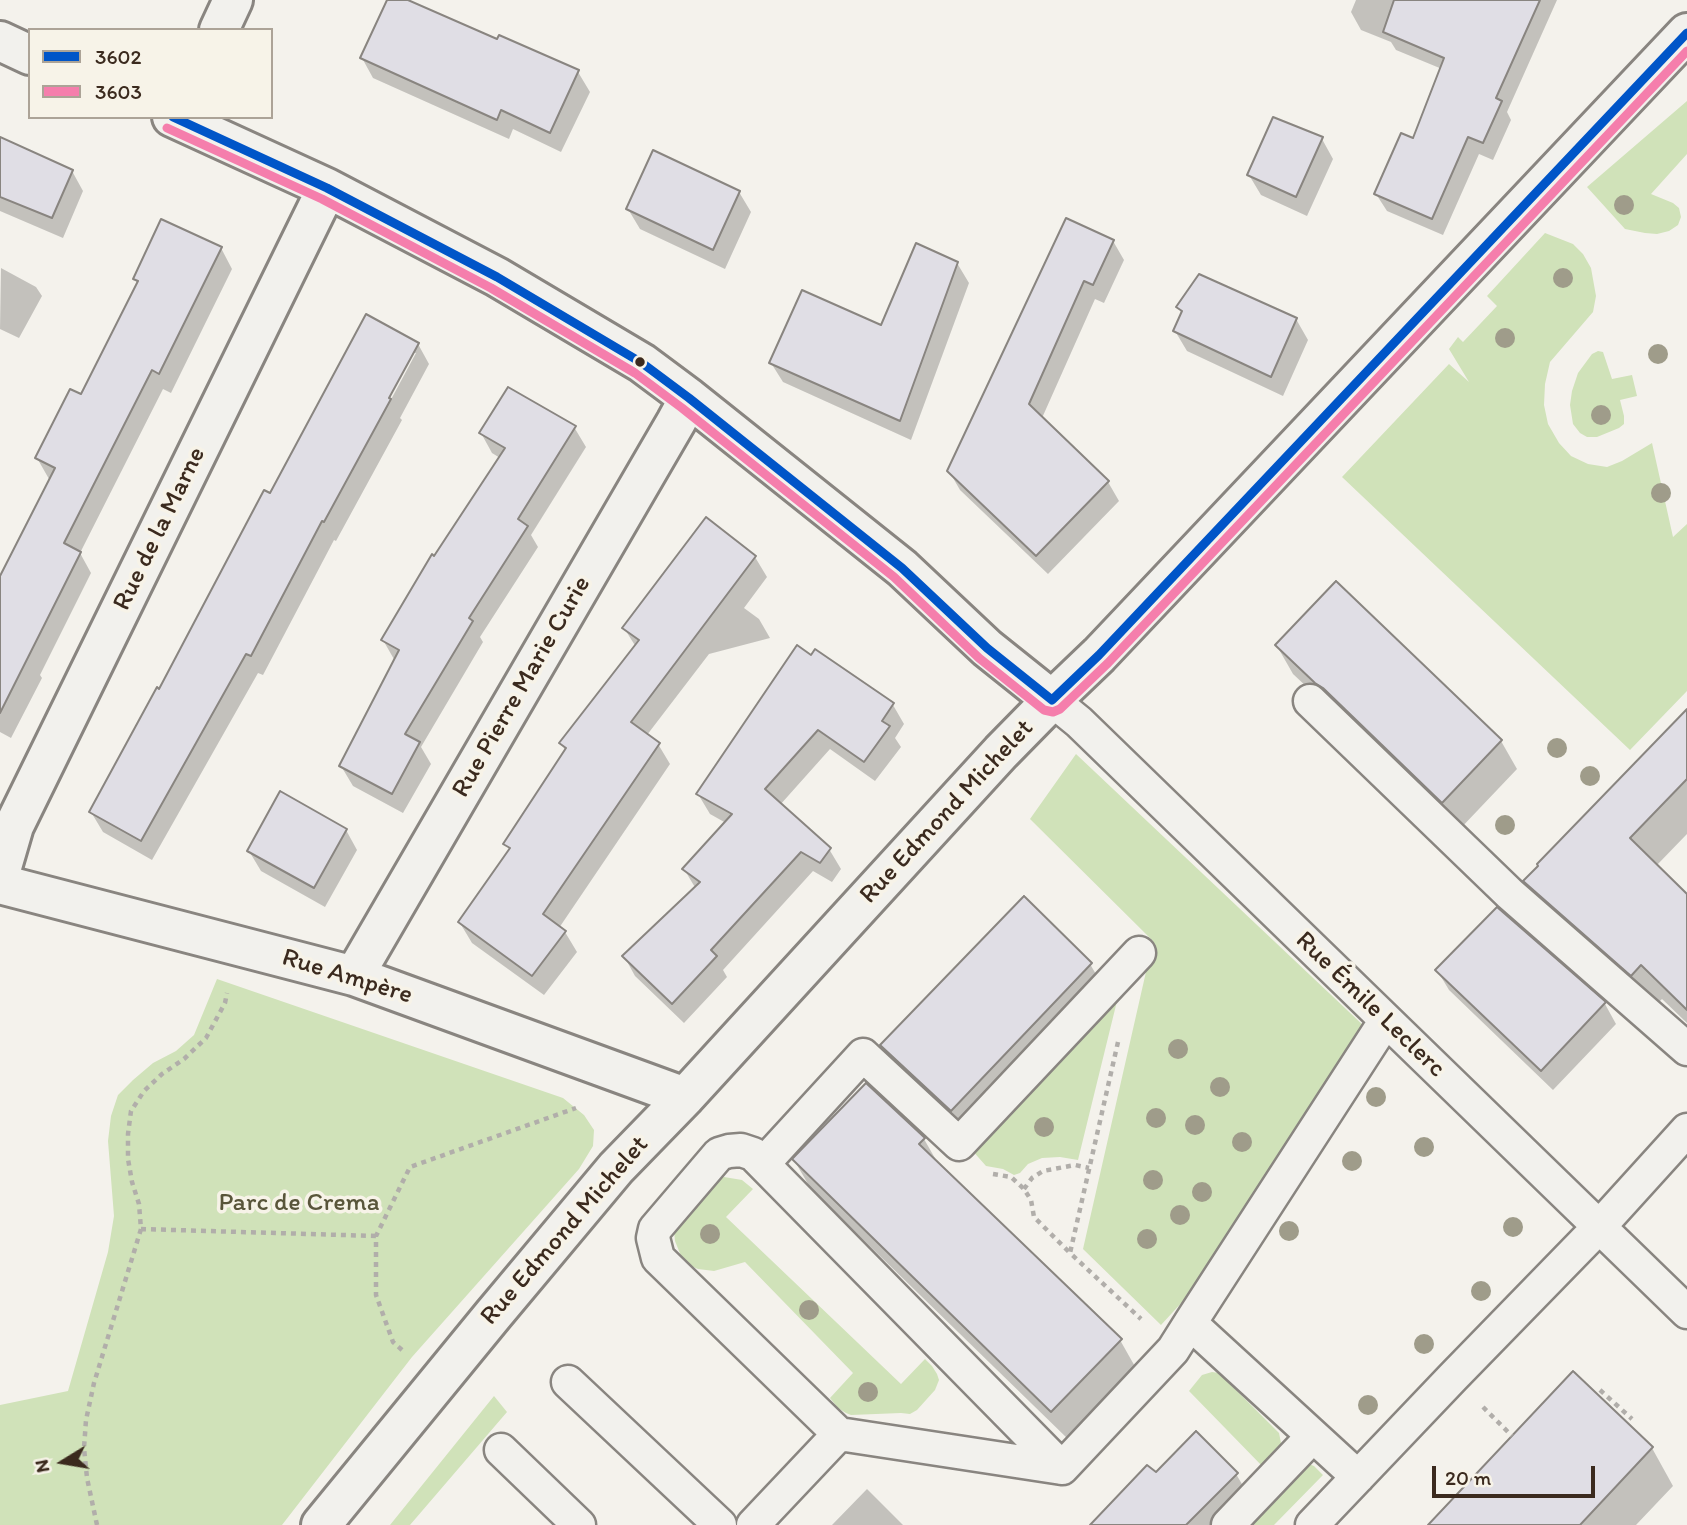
<!DOCTYPE html>
<meta charset="utf-8">
<style>
body{margin:0}
#map{position:relative;width:1687px;height:1525px;overflow:hidden;background:#f4f2ec;font-family:Itim,sans-serif}
canvas{display:block}
.legend{position:absolute;left:28px;top:28px;width:245px;height:91px;box-sizing:border-box;background:#f7f3e8;border:2px solid #aca397;margin:0;padding:9px 12px;list-style:none;font-size:21px;color:#3b2a1e}
.legend li{display:flex;align-items:center;gap:14px;height:35px}
.legend b{width:35px;border:2px solid #aca397}
.north{position:absolute;left:28px;top:1427px;width:70px;height:70px;-webkit-text-stroke:5px #f7f3e8;paint-order:stroke;rotate:259deg;font-size:19px;font-weight:700;line-height:28px;text-align:center;color:#3b2a1e}
.north::after{content:'';display:block;margin:auto;width:24px;height:32px;background:#3b2a1e;clip-path:polygon(50% 0,100% 100%,50% 72%,0 100%)}
.scale{position:absolute;left:1432px;top:1466px;width:163px;height:32px;box-sizing:border-box;border:4px solid #3b2a1e;border-top:0;padding-left:9px;font-size:21px;line-height:24px;white-space:nowrap;color:#3b2a1e;-webkit-text-stroke:5px #f7f3e8;paint-order:stroke}
</style>
<div id="map">
<canvas width="1687" height="1525"></canvas>
<ul class="legend">
<li><b style="height:9px;background:#0055c8"></b>3602</li>
<li><b style="height:9px;background:#f57eac"></b>3603</li>
</ul>
<div class="north">N</div>
<div class="scale">20 m</div>
</div>
<script>
const ctx = document.querySelector('canvas').getContext('2d');
ctx.lineJoin = 'round';
function paint(path, color) { ctx.fillStyle = color; ctx.fill(path, 'evenodd'); }
const toPath = rows => new Path2D(rows.map(r => 'M' + r).join(''));
function strokePath(path, color, width, dash) { ctx.strokeStyle = color; ctx.lineWidth = width; ctx.lineCap = dash ? 'butt' : 'round'; ctx.setLineDash(dash || []); ctx.stroke(path); }
function write(font, color, halo, rows, align = 'center') {
  ctx.font = font + ' Itim,sans-serif'; ctx.lineWidth = 7; ctx.setLineDash([]); ctx.textBaseline = 'middle'; ctx.strokeStyle = halo; ctx.fillStyle = color; for (const [text, x, y, turn = 0] of rows) {
    ctx.save(); ctx.translate(x, y); ctx.rotate((+turn || 0) * Math.PI / 180); ctx.textAlign = isNaN(turn) ? turn : align; if (halo) ctx.strokeText(text, 0, 0); ctx.fillText(text, 0, 0); ctx.restore();
  }
}
const green = toPath([
 [1687,101,1687,154,1651,194,1673,203,1679,208,1681,217,1678,225,1669,231,1657,234,1645,233,1625,229,1587,187],
 [1545,233,1573,244,1583,254,1591,268,1596,296,1593,312,1550,362,1545,384,1544,405,1548,424,1559,443,1571,456,1588,464,1607,467,1622,461,1652,443,1673,537,1687,524,1687,691,1630,750,1342,477,1449,364,1469,382,1449,349,1458,337,1463,342,1497,306,1487,296],
 [1598,351,1603,352,1612,379,1632,375,1637,396,1620,400,1624,416,1624,424,1619,428,1597,437,1587,437,1580,433,1573,424,1570,405,1572,391,1578,373,1592,354],
 [1076,754,1365,1027,1207,1275,1161,1325,1083,1249,1153,941,1030,819],
 [217,979,563,1098,584,1115,594,1130,593,1146,579,1169,412,1357,282,1525,0,1525,0,1405,68,1391,108,1252,114,1216,108,1141,111,1116,118,1095,133,1080,153,1063,176,1051,194,1035],
 [1118,997,1078,1160,1060,1157,1042,1158,1028,1164,1020,1173,1014,1175,1003,1169,986,1166,971,1149],
 [724,1177,742,1180,753,1189,726,1217,901,1384,925,1359,932,1366,937,1374,939,1380,935,1390,917,1410,910,1414,901,1413,851,1415,846,1413,838,1408,830,1398,853,1373,745,1262,714,1271,698,1269,689,1265,681,1256,675,1241,674,1231,681,1219,717,1180],
 [1212,1372,1219,1373,1279,1433,1282,1448,1264,1468,1189,1391,1202,1375],
 [494,1396,507,1412,410,1525,390,1525],
 [1309,1464,1314,1466,1323,1475,1274,1525,1247,1525,1303,1466]
]);
const shadow = toPath([
 [389,0,404,0,498,42,578,72,590,92,561,152,513,129,509,139,373,78,362,58],
 [1356,0,1557,0,1507,112,1511,120,1493,160,1479,154,1443,235,1387,211,1376,194,1414,140,1442,69,1396,50,1391,42,1361,30,1351,12],
 [0,139,72,171,83,191,63,238,0,211],
 [1322,139,1333,159,1307,216,1261,195,1249,175],
 [739,192,751,212,725,269,640,229,628,209],
 [1066,220,1113,241,1124,260,1104,303,1095,299,1042,418,1108,482,1119,501,1048,574,960,490,949,471],
 [221,248,232,269,171,393,163,389,80,553,91,573,40,675,42,678,11,738,0,732,0,580,51,480,49,479,37,458,82,397,138,285,135,279],
 [957,263,969,283,911,440,783,382,771,363,882,328],
 [1,268,36,287,42,296,19,338,0,329],
 [1178,307,1296,319,1308,340,1283,396,1187,351,1175,331,1182,314],
 [418,344,429,364,400,418,402,420,336,541,334,540,263,675,258,673,152,860,103,832,91,812,270,495],
 [412,353,416,353,387,407,384,405],
 [574,427,586,447,531,535,538,547,480,637,483,642,421,747,431,764,403,813,353,786,341,766,395,661,383,640,500,458,492,453,481,433],
 [755,557,767,577,744,608,759,619,770,638,709,654,647,735,658,744,670,764,559,928,565,932,577,952,544,995,472,943,460,923,510,851,506,844,566,752,561,743,636,647,624,628],
 [1277,646,1501,741,1517,769,1459,830,1293,674],
 [815,652,893,705,904,724,895,738,901,747,875,781,830,749,780,805,829,849,841,869,832,882,813,871,723,970,727,977,684,1023,635,976,624,956,696,889,684,869,726,823,710,814,698,794],
 [1687,712,1687,834,1656,866,1687,896,1687,1023,1662,999,1652,1009,1545,916,1525,881],
 [346,830,357,850,325,907,261,871,249,851],
 [1497,910,1605,1004,1616,1024,1553,1090,1449,990,1437,970],
 [1090,964,1107,993,968,1140,899,1075,882,1046],
 [866,1085,924,1139,940,1167,1120,1340,1137,1370,1069,1440,811,1189,794,1160],
 [1652,1448,1673,1486,1636,1525,1430,1525],
 [1156,1474,1236,1474,1258,1511,1244,1525,1093,1525],
 [867,1489,903,1525,832,1525]
]);
const building = toPath([
 [387,0,408,0,497,39,499,35,579,70,550,133,501,110,497,120,360,58,387,0],
 [1394,0,1540,0,1496,98,1502,101,1483,143,1468,137,1432,219,1374,194,1401,133,1413,138,1444,58,1383,32,1394,0],
 [1273,117,1323,137,1296,197,1247,175,1273,117],
 [0,137,73,170,52,218,0,197,0,137],
 [653,150,740,191,713,250,626,209,653,150],
 [1066,218,1114,240,1093,285,1084,281,1029,404,1109,481,1036,556,947,471,1066,218],
 [161,219,222,247,159,374,152,370,64,543,81,552,0,713,0,576,55,468,35,458,70,389,81,394,138,281,133,279,161,219],
 [916,243,958,262,900,421,769,363,802,290,881,325,916,243],
 [1199,274,1297,318,1271,377,1173,331,1182,311,1176,307,1199,274],
 [366,314,419,343,389,398,391,399,324,522,322,521,251,656,246,654,141,841,89,812,157,687,159,689,264,490,270,493,366,314],
 [508,387,576,426,518,519,528,526,469,618,473,621,405,734,420,742,392,794,339,766,399,650,381,640,432,554,434,556,505,448,479,433,508,387],
 [706,517,756,556,631,722,660,743,543,914,566,931,532,976,458,922,510,848,503,844,566,748,559,743,639,640,622,628,706,517],
 [1336,581,1502,740,1442,803,1323,688,1315,683,1275,645,1336,581],
 [797,645,811,655,815,649,894,703,882,721,890,726,864,762,818,730,765,789,831,848,820,863,801,852,711,950,717,956,672,1004,622,956,700,882,682,869,732,814,696,794,797,645],
 [1687,709,1687,779,1630,838,1687,894,1687,1010,1641,965,1631,976,1523,881,1538,866,1537,864,1687,709],
 [280,791,347,829,314,888,247,851,280,791],
 [1024,896,1092,963,951,1111,880,1045,1024,896],
 [1497,907,1606,1002,1541,1071,1435,970,1497,907],
 [866,1083,925,1138,919,1144,1122,1339,1051,1412,792,1159,866,1083],
 [1573,1371,1653,1447,1580,1525,1428,1525,1573,1371],
 [1196,1431,1238,1473,1186,1525,1090,1525,1147,1465,1156,1472,1196,1431]
]);
const path = toPath([
 [1118,1042,1070,1253,1141,1319],
 [993,1174,1011,1177,1024,1189,1031,1200,1034,1217,1070,1253],
 [1024,1189,1032,1178,1043,1171,1075,1165,1089,1168],
 [141,1229,376,1236],
 [402,1350,393,1342,376,1295,376,1236,410,1167,576,1108],
 [1600,1390,1632,1419],
 [1483,1407,1512,1436],
 [97,1525,87,1478,84,1448,86,1420,94,1383,141,1229,139,1204,132,1182,128,1159,128,1134,131,1111,144,1091,162,1074,184,1059,206,1038,225,1003,227,993]
]);
const lane = toPath([
 [1052,700,1079,722,1687,1312],
 [1310,701,1510,894,1687,1049],
 [763,1164,863,1055,959,1144,1139,953],
 [1190,1323,1386,1020],
 [568,1382,720,1525],
 [839,1434,658,1258,653,1238,655,1229,719,1154,729,1151,741,1150,753,1154,1062,1468],
 [501,1450,579,1525],
 [753,1525,839,1434,1062,1468,1173,1350,1190,1323,1358,1477],
 [1228,1525,1313,1436],
 [1312,1525,1453,1377,1599,1227,1687,1130]
]);
const street = toPath([
 [219,30,233,0],
 [0,41,30,55],
 [172,117,327,188,497,277,642,363,689,398,902,568,987,648,1052,700],
 [0,874,14,826,327,188],
 [0,884,354,976,685,1097],
 [354,976,676,422,689,398],
 [321,1525,493,1315,616,1168,685,1097,1001,752,1052,700,1099,655,1687,33]
]);
const bus1 = toPath([
 [173,117,327,188,497,277,642,363,689,398,902,568,987,648,1052,700,1099,655,1687,33]
]);
const bus2 = toPath([
 [167,128,322,199,491,288,635,373,682,408,894,577,979,658,1044,710,1053,712,1060,709,1108,663,1687,51]
]);
const trees = [
 [1624,205],
 [1563,278],
 [1505,338],
 [1658,354],
 [1601,415],
 [1661,493],
 [1557,748],
 [1590,776],
 [1505,825],
 [1178,1049],
 [1220,1087],
 [1376,1097],
 [1156,1118],
 [1195,1125],
 [1044,1127],
 [1242,1142],
 [1424,1147],
 [1352,1161],
 [1153,1180],
 [1202,1192],
 [1180,1215],
 [1513,1227],
 [1289,1231],
 [710,1234],
 [1147,1239],
 [1481,1291],
 [809,1310],
 [1424,1344],
 [868,1392],
 [1368,1405]
];
const markers = [
 [640,362,6,"#3b2a1e"]
];
const streetNames = [
 ["Rue de la Marne",160,529,-64],
 ["Rue Pierre Marie Curie",522,687,-60],
 ["Rue Edmond Michelet",947,812,-47],
 ["Rue Ampère",347,977,17],
 ["Rue Émile Leclerc",1370,1005,44],
 ["Rue Edmond Michelet",565,1231,-49]
];
const parkNames = [
 ["Parc de Crema",299,1203]
];
paint(green, '#d0e2b9');
paint(shadow, '#0003');
paint(building, '#e0dee5');
strokePath(building, '#898580', 2);
strokePath(lane, '#898580', 37);
strokePath(street, '#898580', 44);
strokePath(path, '#b1aeaa', 4.5, [5, 5]);
strokePath(lane, '#f2f1ed', 32);
strokePath(street, '#f2f1ed', 38);
strokePath(bus1, '#0055c8', 9);
strokePath(bus2, '#f57eac', 9);
ctx.fillStyle = '#9f9c8a';
for (const [x, y] of trees) { ctx.beginPath(); ctx.arc(x, y, 10, 0, 2 * Math.PI); ctx.fill(); }
for (const [x, y, r, color] of markers) { const dot = new Path2D(); dot.arc(x, y, r, 0, 2 * Math.PI); ctx.fillStyle = color; ctx.fill(dot); strokePath(dot, '#f7f3e8', 2.5); }
write('26px', '#3b2a1e', '#f7f3e8', streetNames);
write('26px', '#59553a', '#f7f3e8', parkNames);
</script>
